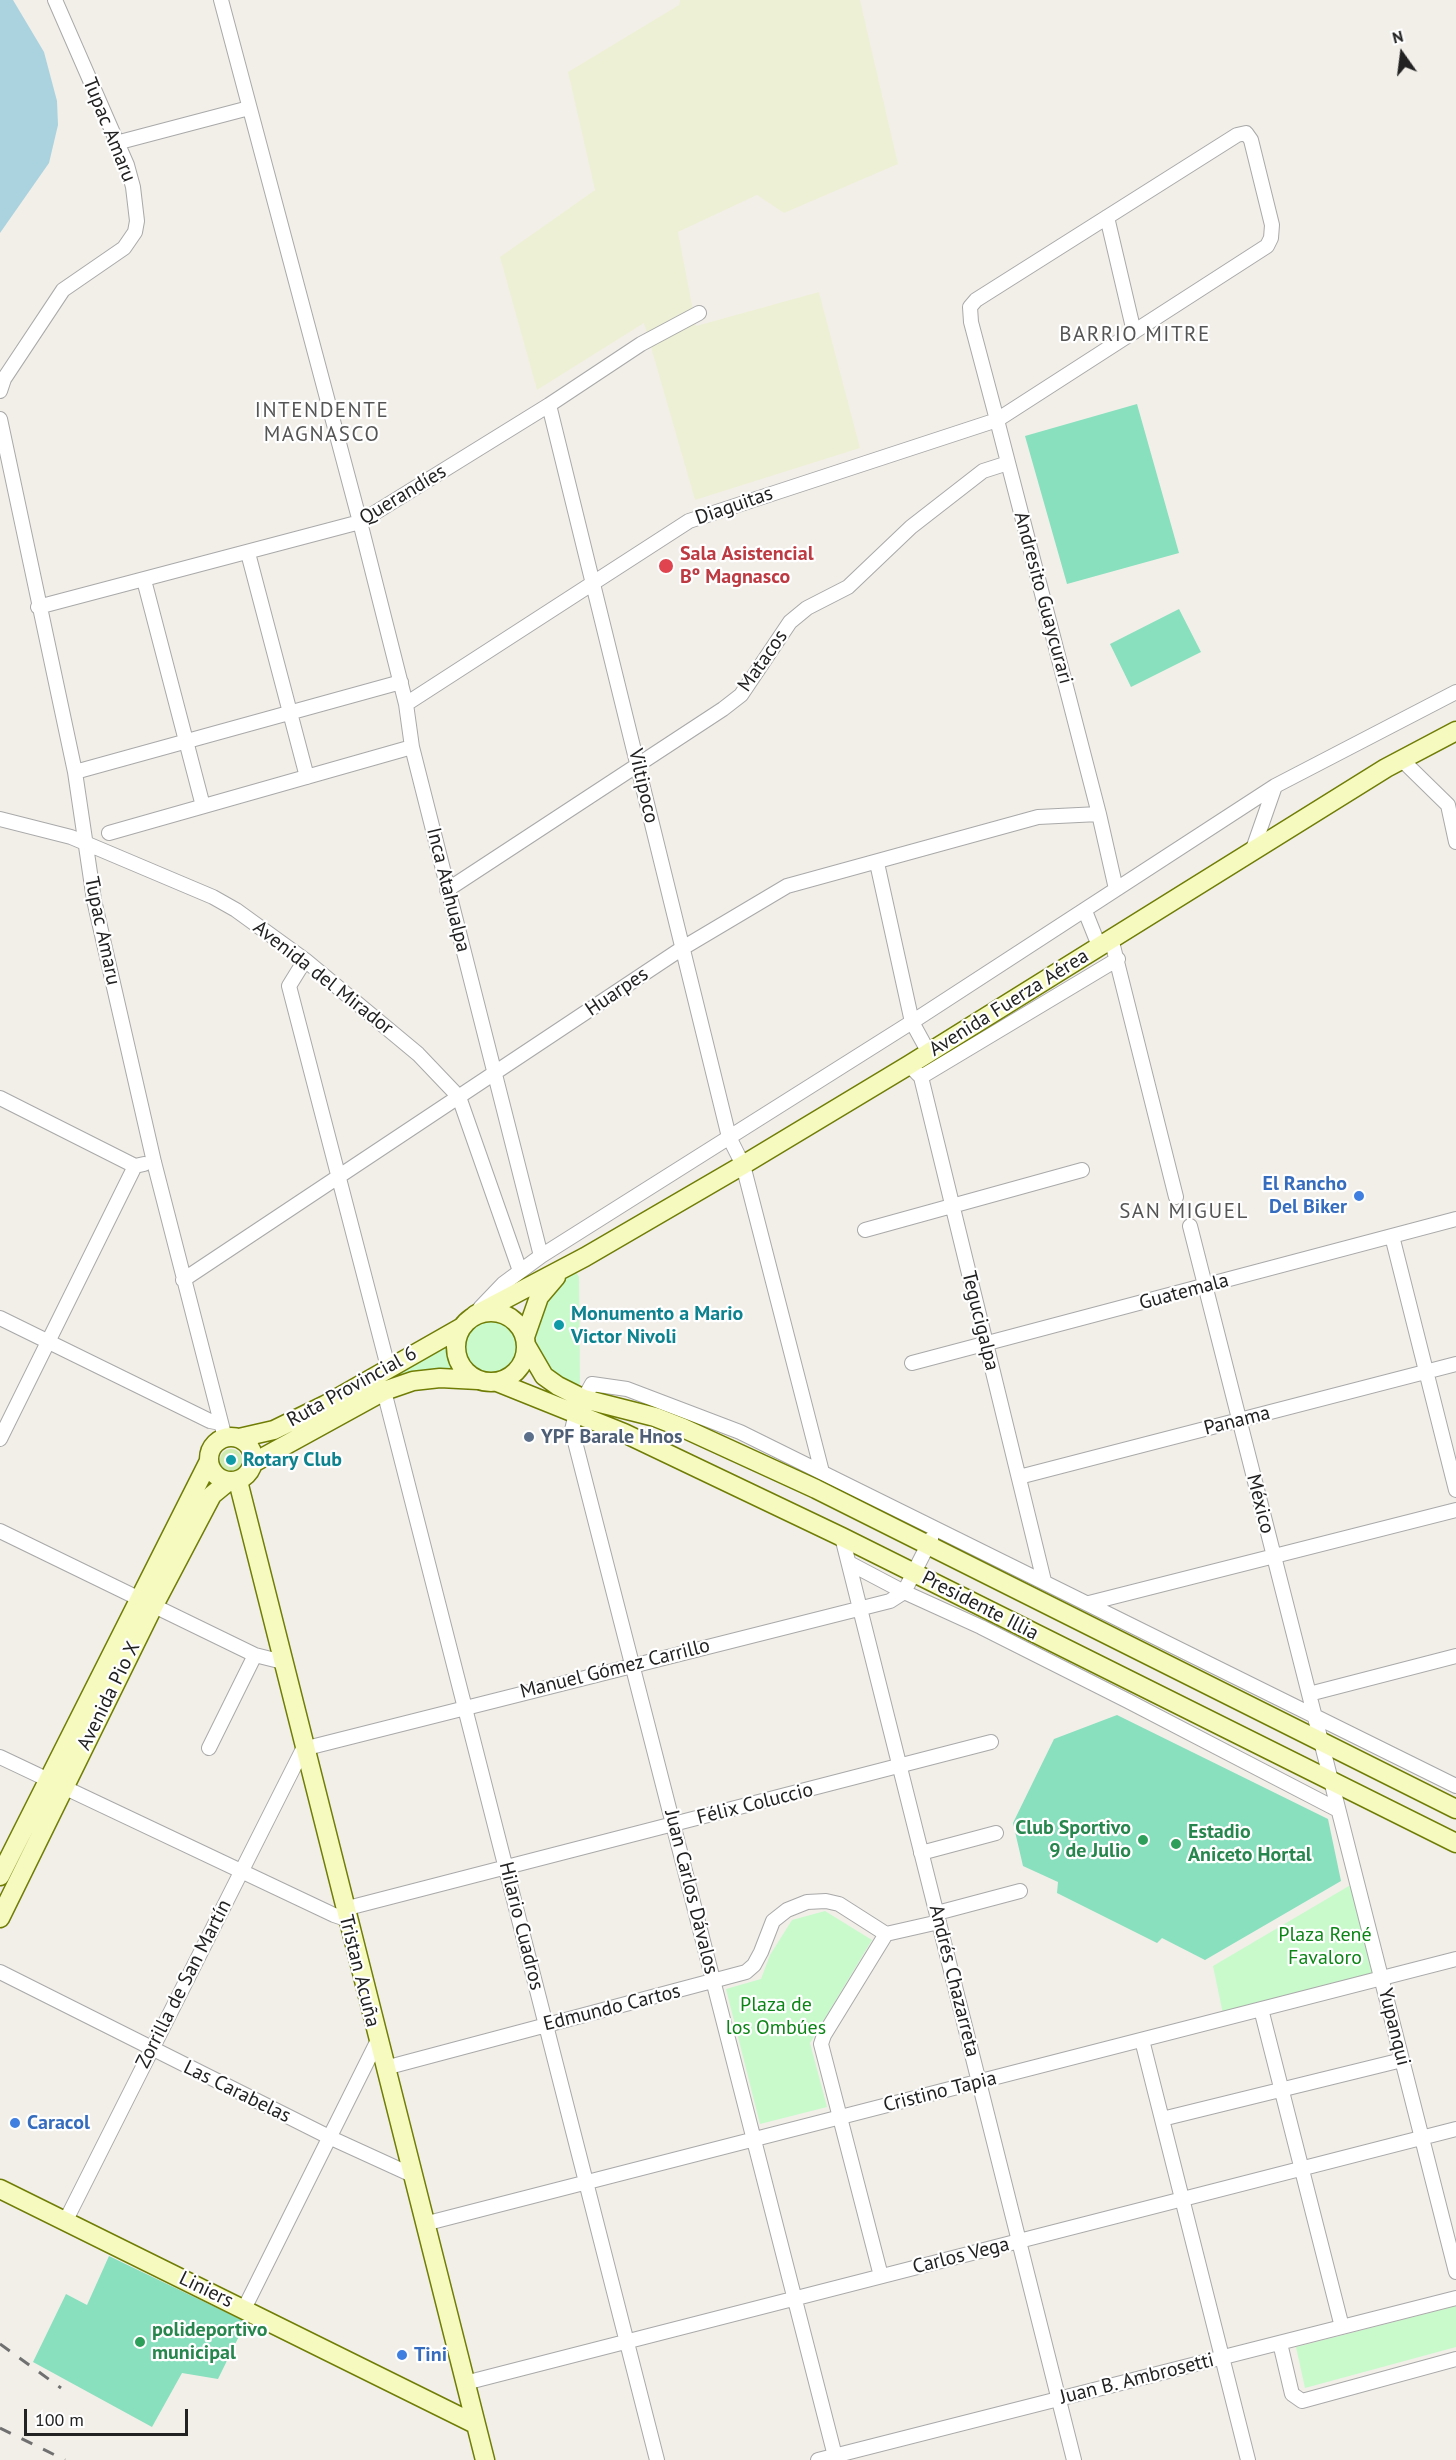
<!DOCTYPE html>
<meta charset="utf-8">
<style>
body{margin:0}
#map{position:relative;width:1456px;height:2460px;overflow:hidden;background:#f2efe9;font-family:"PT Sans",sans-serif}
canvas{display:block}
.north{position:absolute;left:1372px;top:24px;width:60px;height:60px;-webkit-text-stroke:4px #fff;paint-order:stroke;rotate:346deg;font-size:16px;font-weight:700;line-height:24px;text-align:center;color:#222}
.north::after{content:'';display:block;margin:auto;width:21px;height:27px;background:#222;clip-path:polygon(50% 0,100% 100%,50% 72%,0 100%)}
.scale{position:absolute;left:24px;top:2409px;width:164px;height:27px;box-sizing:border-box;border:3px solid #222;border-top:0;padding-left:8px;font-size:18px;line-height:21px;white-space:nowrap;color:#222;-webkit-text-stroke:4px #fff;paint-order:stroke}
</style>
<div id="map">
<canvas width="1456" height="2460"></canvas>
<div class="north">N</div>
<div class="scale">100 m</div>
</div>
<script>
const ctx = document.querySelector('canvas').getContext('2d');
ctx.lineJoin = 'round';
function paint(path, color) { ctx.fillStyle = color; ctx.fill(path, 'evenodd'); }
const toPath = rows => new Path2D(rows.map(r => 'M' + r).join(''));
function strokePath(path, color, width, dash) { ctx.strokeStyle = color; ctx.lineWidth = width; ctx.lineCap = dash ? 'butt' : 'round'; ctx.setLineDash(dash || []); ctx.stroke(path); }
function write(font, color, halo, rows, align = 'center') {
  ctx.font = font + ' "PT Sans",sans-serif'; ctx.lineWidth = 4.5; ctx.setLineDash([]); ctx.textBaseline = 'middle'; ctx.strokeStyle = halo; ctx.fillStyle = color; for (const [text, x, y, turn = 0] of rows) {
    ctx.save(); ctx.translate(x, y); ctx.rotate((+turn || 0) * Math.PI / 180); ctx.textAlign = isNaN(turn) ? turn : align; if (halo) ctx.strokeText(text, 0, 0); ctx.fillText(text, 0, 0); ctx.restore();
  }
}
const farmland = toPath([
 [680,0,860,0,898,164,784,213,757,195,678,232,696,326,819,292,860,448,695,500,644,323,537,390,500,257,595,190,568,72,679,5]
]);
const grass = toPath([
 '220 1460a11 11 0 1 1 22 0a11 11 0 1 1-22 0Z'
]);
const park = toPath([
 [576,1272,579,1277,580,1384,575,1385,548,1368,538,1349,536,1338,539,1317,550,1292,557,1284],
 '463 1346a27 27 0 1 1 54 0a27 27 0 1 1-54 0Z',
 [447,1343,447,1353,454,1372,375,1385],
 [1354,1883,1377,1976,1223,2014,1213,1966],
 [825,1911,872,1940,810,2043,827,2107,760,2124,726,1989,761,1979,770,1955,792,1920],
 [1456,2306,1456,2347,1305,2388,1296,2347]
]);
const pitch = toPath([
 [1137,404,1179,553,1067,584,1025,436],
 [1179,609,1201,652,1131,687,1110,644],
 [1117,1715,1328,1819,1341,1881,1205,1960,1162,1938,1157,1943,1057,1893,1058,1882,1023,1866,1013,1823,1054,1739],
 [109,2256,246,2322,218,2379,182,2373,152,2427,33,2362,66,2294,87,2305]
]);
const water = toPath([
 [0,0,13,0,44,52,57,101,58,125,49,163,0,233]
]);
const minor = toPath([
 [221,0,360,522,406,704,412,747,541,1256],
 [116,143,249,108],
 [1107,217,1134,332],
 [0,391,4,379,63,290,124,248,135,232,137,221,133,187,127,165,55,0],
 [549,405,729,1137,743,1165,822,1472],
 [0,419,75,772,94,900,154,1162,225,1438],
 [248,553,307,777],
 [144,580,203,806],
 [38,607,360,522,549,405,641,344,699,313],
 [406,704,689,521,997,420,1267,246,1271,238,1272,225,1251,140,1246,133,1237,135,976,300,970,307,971,322,997,420,1099,814,1116,889],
 [1401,759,1448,805,1456,842],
 [75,772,401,682],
 [0,819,71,837,213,897,236,910,305,960,418,1054,459,1097,520,1271],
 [109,833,412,747],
 [1253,849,1275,786],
 [877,863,912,1022,929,1053],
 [447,890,723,709,741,695,790,622,807,608,848,587,911,527,983,471,1008,463],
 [1085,911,1099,946],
 [1111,938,1176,1197],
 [305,960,289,986,388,1367],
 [909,1065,921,1077,1044,1581],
 [921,1077,1118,959],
 [0,1098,135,1166,144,1164],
 [1190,1226,1456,2272],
 [865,1230,1082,1170],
 [1392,1236,1456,1490],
 [183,1280,681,949,787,886,1038,817,1099,814],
 [480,1308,503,1284,541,1256,912,1022,1275,786,1456,692],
 [0,1318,210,1421,221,1423],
 [912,1363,1456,1219],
 [384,1391,657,2460],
 [0,1439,135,1166],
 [1019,1477,1456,1364],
 [0,1531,255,1655,283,1662],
 [842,1537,1074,2460],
 [849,1563,904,1592,981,1627,1128,1701,1338,1810],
 [1089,1603,1456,1510],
 [1309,1694,1456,1656],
 [209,1748,255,1655],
 [0,1757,334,1915,346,1919],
 [921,1853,996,1833],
 [344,1909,991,1742],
 [937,1913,1020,1891],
 [0,1972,331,2138,412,2175],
 [1261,2009,1342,2327],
 [1142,2040,1248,2460],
 [385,2068,746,1972,754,1965,761,1952,773,1921,787,1910,807,1902,826,1901,839,1904,886,1934,939,1922],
 [1162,2119,1402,2060],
 [66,2220,303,1749,890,1601,904,1592,931,1539],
 [424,2224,1456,1959],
 [881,2276,821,2044,824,2035,886,1934],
 [244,2309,377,2042],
 [1280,2343,1292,2394,1302,2401,1456,2359],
 [465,2383,1456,2129],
 [835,2456,572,1430,576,1413,592,1384,627,1389,740,1432,1456,1786],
 [818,2460,1456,2298]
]);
const secondary = toPath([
 '456 1347a35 35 0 1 1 70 0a35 35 0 1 1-70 0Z',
 [475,1315,585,1257,743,1165,909,1065,1386,768,1456,731],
 [525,1337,539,1297,556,1277],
 [526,1345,544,1376,558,1386,584,1399,655,1417,683,1428,816,1489,1456,1809],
 [497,1382,624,1433,842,1537,1456,1843],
 '209 1459a22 22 0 1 1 44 0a22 22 0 1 1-44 0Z',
 [239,1438,274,1430,325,1405,462,1327],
 [253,1463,384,1391,413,1381,440,1378,478,1380],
 [238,1481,485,2460],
 [0,1876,209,1461],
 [0,1918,153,1607,212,1495,229,1481],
 [0,2189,475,2424]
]);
const rail = toPath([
 [0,2344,61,2388],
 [0,2428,65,2460]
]);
const markers = [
 [666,566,8,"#e0444e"],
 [1359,1196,6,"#3f7fe0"],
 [559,1325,6,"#0f9aa8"],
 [529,1437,6,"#5c6f8a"],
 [231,1460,6,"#0f9aa8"],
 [1143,1840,6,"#2e9e5b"],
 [1176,1844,6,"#2e9e5b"],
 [15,2123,6,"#3f7fe0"],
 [140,2342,6,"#2e9e5b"],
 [402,2355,6,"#3f7fe0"]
];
const streetNames = [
 ["Tupac Amaru",109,130,68],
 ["Querandíes",403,495,-31],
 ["Diaguitas",734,506,-19],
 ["Andresito Guaycurari",1043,598,75],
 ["Matacos",763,661,-55],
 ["Viltipoco",643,786,77],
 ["Inca Atahualpa",448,890,76],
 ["Tupac Amaru",102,931,78],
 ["Avenida del Mirador",323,978,38],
 ["Huarpes",617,992,-34],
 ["Avenida Fuerza Aérea",1009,1003,-32],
 ["Guatemala",1184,1292,-15],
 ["Tegucigalpa",980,1321,76],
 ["Ruta Provincial 6",352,1387,-29],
 ["Panama",1237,1421,-14],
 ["México",1260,1504,76],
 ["Presidente Illia",980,1606,27],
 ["Manuel Gómez Carrillo",615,1669,-14],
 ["Avenida Pio X",109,1696,-64],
 ["Félix Coluccio",755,1804,-14],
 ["Juan Carlos Dávalos",691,1892,76],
 ["Hilario Cuadros",521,1926,76],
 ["Tristan Acuña",359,1971,76],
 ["Andrés Chazarreta",954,1981,76],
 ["Zorrilla de San Martín",184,1984,-63],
 ["Edmundo Cartos",612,2008,-14],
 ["Yupanqui",1394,2027,76],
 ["Las Carabelas",237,2092,26],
 ["Cristino Tapia",940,2092,-14],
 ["Carlos Vega",961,2256,-14],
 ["Liniers",206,2290,26],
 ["Juan B. Ambrosetti",1137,2379,-14]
];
const healthNames = [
 ["Sala Asistencial",680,554],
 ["Bº Magnasco",680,577]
];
const shopNames = [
 ["El Rancho",1347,1184,"right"],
 ["Del Biker",1347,1207,"right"],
 ["Caracol",27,2123],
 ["Tini",414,2355]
];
const cultureNames = [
 ["Monumento a Mario",571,1314],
 ["Victor Nivoli",571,1337],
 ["Rotary Club",243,1460]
];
const serviceNames = [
 ["YPF Barale Hnos",541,1437]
];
const leisureNames = [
 ["Club Sportivo",1131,1828,"right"],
 ["9 de Julio",1131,1851,"right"],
 ["Estadio",1188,1832],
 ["Aniceto Hortal",1188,1855],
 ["polideportivo",152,2330],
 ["municipal",152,2353]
];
const parkNames = [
 ["Plaza René",1325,1935],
 ["Favaloro",1325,1958],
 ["Plaza de",776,2005],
 ["los Ombúes",776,2028]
];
const neighbourhoodNames = [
 ["BARRIO MITRE",1135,335],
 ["INTENDENTE",322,411],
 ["MAGNASCO",322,435],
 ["SAN MIGUEL",1184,1212]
];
paint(farmland, '#eef0d5');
paint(grass, '#cdebb0');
paint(park, '#c8facc');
paint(pitch, '#88e0be');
paint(water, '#aad3df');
strokePath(minor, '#a9a9a9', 16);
strokePath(secondary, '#707d05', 21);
strokePath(minor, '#fff', 14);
strokePath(secondary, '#f7fabf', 18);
strokePath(rail, '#707070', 3, [12, 12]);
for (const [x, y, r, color] of markers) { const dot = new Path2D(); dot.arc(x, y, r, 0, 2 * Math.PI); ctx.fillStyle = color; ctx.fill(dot); strokePath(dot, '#fff', 2); }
write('20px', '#222', '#fff', streetNames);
write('bold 20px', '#be3a42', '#fff', healthNames, 'left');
write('bold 20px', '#366cbe', '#fff', shopNames, 'left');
write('bold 20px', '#0d838f', '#fff', cultureNames, 'left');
write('bold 20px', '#4e5e75', '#fff', serviceNames, 'left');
write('bold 20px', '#27864d', '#fff', leisureNames, 'left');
write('20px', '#0c8416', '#fff', parkNames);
ctx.letterSpacing = '1.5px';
write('21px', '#555', '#fff', neighbourhoodNames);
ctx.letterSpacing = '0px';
</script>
